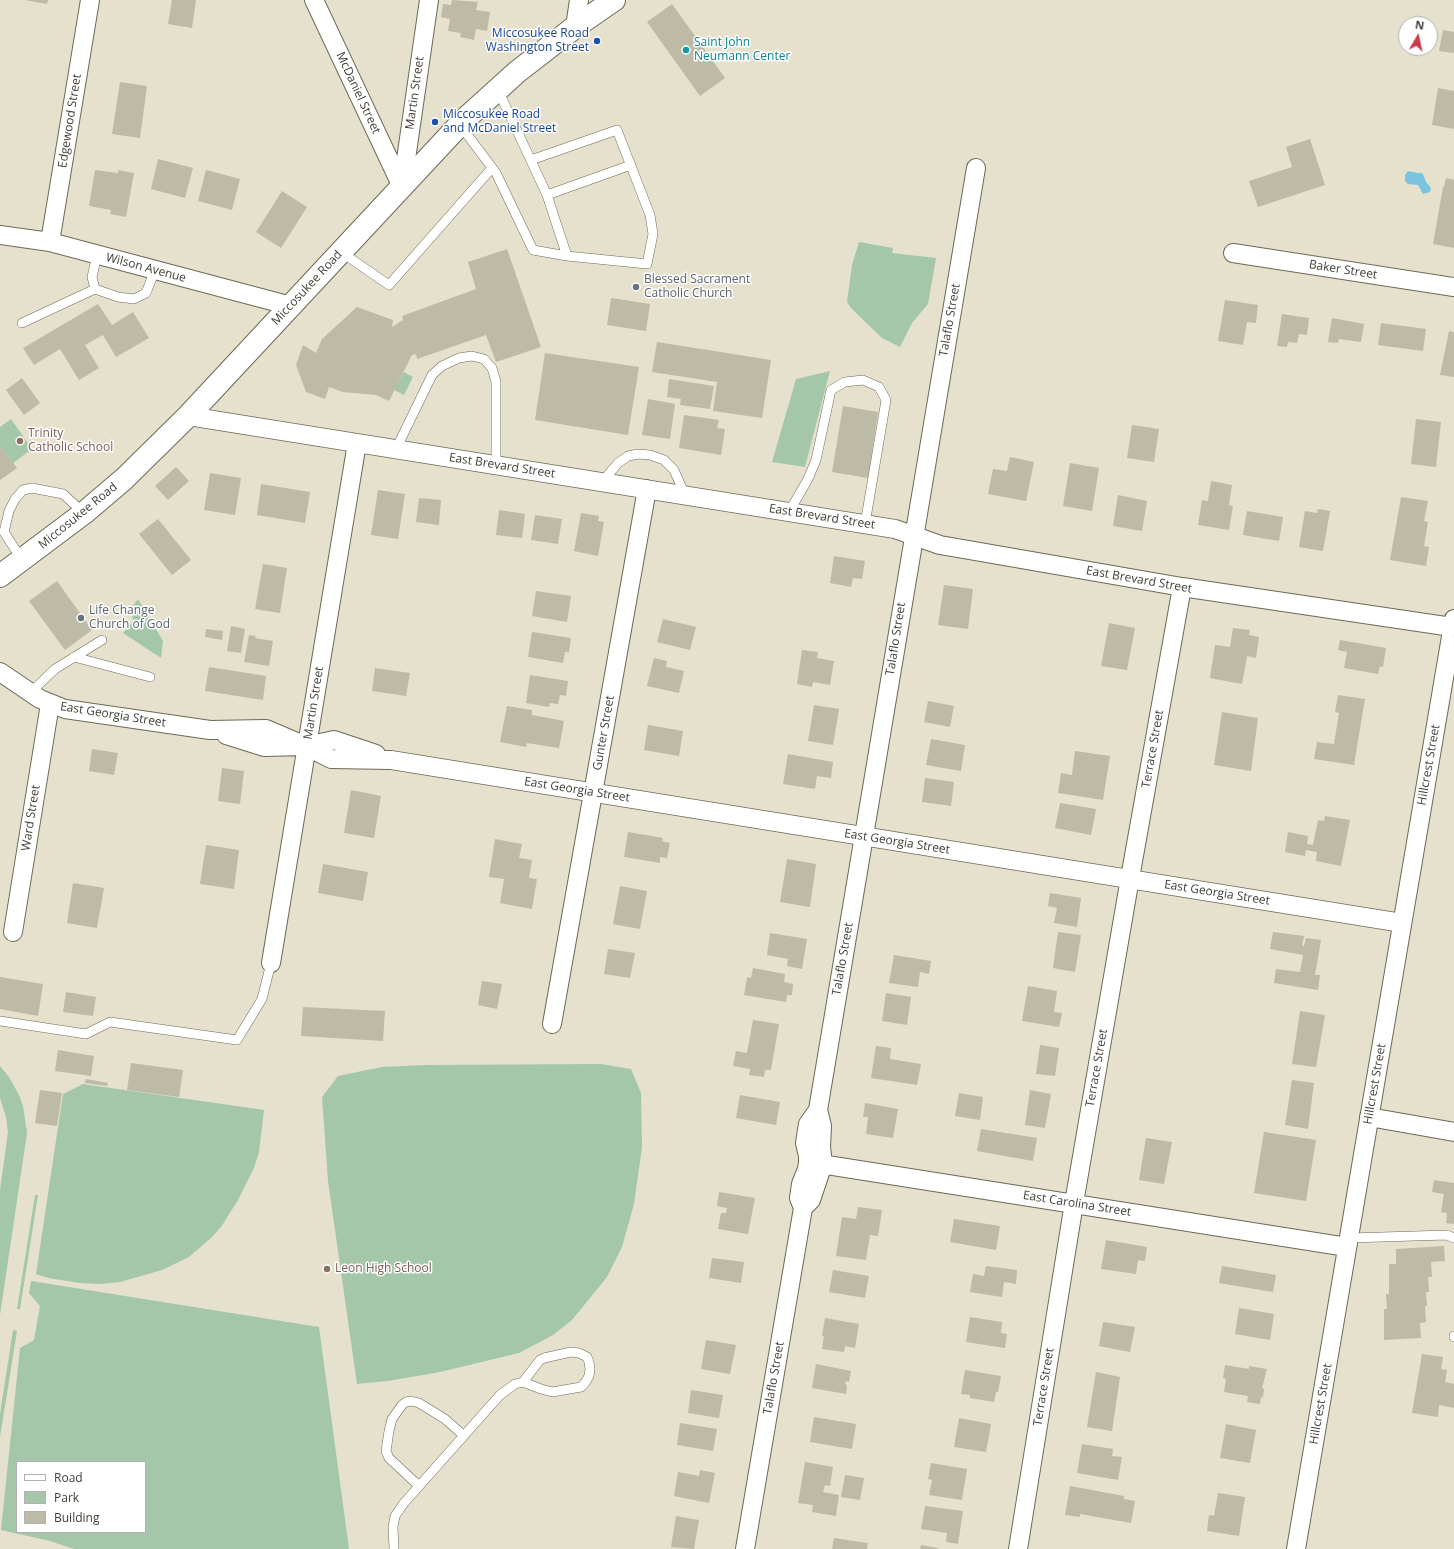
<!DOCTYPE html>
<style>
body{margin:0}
#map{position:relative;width:1454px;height:1549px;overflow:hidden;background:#e5e1cc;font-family:"Open Sans",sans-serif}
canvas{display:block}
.legend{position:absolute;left:16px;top:1461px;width:130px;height:72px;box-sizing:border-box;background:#fff;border:1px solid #b2b1ae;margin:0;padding:5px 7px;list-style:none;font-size:12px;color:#3f3d35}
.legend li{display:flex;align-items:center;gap:8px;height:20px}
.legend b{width:20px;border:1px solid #b2b1ae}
.north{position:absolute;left:1398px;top:16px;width:40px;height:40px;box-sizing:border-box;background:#fff;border:1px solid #b2b1ae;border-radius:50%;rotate:9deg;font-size:11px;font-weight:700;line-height:16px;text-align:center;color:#3f3d35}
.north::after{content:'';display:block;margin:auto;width:14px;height:18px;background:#ca3a4a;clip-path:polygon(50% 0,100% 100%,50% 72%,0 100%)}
</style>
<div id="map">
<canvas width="1454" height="1549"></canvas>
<ul class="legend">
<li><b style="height:5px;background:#fff"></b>Road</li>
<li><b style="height:11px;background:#a3c7a8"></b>Park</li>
<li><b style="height:11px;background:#bdbaa5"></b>Building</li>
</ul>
<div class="north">N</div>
</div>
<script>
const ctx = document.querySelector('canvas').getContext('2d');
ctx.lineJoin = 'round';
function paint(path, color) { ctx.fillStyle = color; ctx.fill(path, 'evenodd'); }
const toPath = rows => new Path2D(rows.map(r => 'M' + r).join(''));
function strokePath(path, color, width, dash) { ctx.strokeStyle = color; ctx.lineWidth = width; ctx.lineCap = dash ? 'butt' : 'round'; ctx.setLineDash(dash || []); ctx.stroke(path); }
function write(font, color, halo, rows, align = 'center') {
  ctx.font = font + ' "Open Sans",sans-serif'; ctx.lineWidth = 3; ctx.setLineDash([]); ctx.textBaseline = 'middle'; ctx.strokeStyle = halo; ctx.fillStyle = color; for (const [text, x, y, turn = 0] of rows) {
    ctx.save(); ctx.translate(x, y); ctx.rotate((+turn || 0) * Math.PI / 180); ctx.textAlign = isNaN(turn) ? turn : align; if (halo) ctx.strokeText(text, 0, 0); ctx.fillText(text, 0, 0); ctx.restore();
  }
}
const green = toPath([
 [859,242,893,248,892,253,936,258,928,304,912,323,900,347,882,338,851,308,847,302,852,265],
 [830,371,805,467,772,462,796,379],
 [404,372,413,377,404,395,394,390],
 [11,419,32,449,13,463,0,446,0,427],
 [138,599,163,641,161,658,123,633,134,620,129,611],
 [601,1064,631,1069,641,1093,642,1147,634,1204,622,1247,607,1277,572,1320,553,1335,519,1353,440,1372,388,1381,357,1384,328,1181,322,1097,338,1076,382,1067,427,1065],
 [0,1066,9,1077,19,1095,23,1106,27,1133,0,1315,0,1190,8,1132,6,1117,0,1098],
 [83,1084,264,1110,259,1152,254,1168,238,1200,221,1227,211,1238,189,1257,162,1270,120,1282,100,1284,80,1283,48,1278,36,1274,63,1094],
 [35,1195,38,1195,20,1309,17,1309],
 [31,1281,319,1327,349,1549,74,1549,50,1541,1,1530,20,1348,34,1340,40,1306,29,1293],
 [17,1462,145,1462,145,1532,17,1532],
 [13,1330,17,1331,0,1437,0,1414]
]);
const water = toPath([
 [1408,171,1418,173,1422,173,1423,174,1426,182,1431,188,1430,192,1423,194,1418,185,1408,184,1405,181,1405,175]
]);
const building = toPath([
 [25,0,48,0,47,4],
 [172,0,196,0,192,28,168,24],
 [452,0,478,2,476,10,490,12,487,31,476,29,474,40,460,37,461,33,448,31,450,19,441,17,443,4,451,5],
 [672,4,725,78,700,96,647,22],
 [1443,30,1454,32,1454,53,1439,51],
 [120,82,147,86,140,138,112,134],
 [1438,88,1454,91,1454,129,1432,125],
 [1310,139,1325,185,1258,207,1249,181,1292,167,1286,147],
 [158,159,193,168,185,198,151,189],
 [95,170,118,173,118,170,134,173,126,217,110,214,111,210,89,206],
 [206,170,240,179,232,210,198,201],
 [1446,178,1454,180,1454,248,1433,244,1443,187,1444,187],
 [282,191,307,207,281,248,256,232],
 [507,249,541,347,496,362,486,335,417,359,416,354,412,355,389,401,376,395,343,392,329,387,325,399,306,392,296,365,303,345,316,353,322,339,357,307,393,320,392,327,403,320,402,316,476,289,468,262],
 [611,298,650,304,646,331,607,325],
 [1225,300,1258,305,1256,323,1247,322,1243,345,1218,341],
 [98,304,112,325,133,312,149,338,116,357,103,335,85,345,99,368,79,380,60,349,34,365,23,348],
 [1282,314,1309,318,1307,335,1299,334,1297,343,1288,342,1287,347,1277,346],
 [1332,318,1364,324,1361,342,1339,339,1338,343,1328,342],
 [1381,323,1426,329,1423,351,1378,345],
 [1449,331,1454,332,1454,377,1440,375],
 [657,342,771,360,762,418,713,411,717,382,652,372],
 [545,353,639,367,628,435,535,420],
 [22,378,40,403,24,415,6,390],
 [669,379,714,386,710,409,680,405,681,399,667,397],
 [648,399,675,404,670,439,642,435],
 [843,406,878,412,868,478,832,472],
 [684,415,719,420,717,428,725,429,721,455,679,448],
 [1416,419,1441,422,1436,467,1411,464],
 [1132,425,1159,429,1154,462,1127,458],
 [0,446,17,468,0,480],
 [1010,457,1034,462,1026,501,988,494,993,469,1007,471],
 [1070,463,1099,468,1092,511,1063,506],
 [176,467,189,481,168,500,155,486],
 [210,473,241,478,235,515,204,510],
 [1211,481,1232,485,1229,505,1233,506,1229,530,1198,525,1202,500,1208,501],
 [261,484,310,492,305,523,257,515],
 [378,490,405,494,398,539,371,535],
 [1118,495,1147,501,1142,531,1113,526],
 [1401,497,1428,501,1424,521,1428,522,1424,546,1429,547,1426,566,1390,560],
 [419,498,441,500,439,525,416,522],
 [1318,509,1330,511,1323,551,1299,547,1305,511,1317,513],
 [499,510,525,514,522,538,496,535],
 [1247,511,1283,517,1279,541,1243,535],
 [581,513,599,516,598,521,604,522,598,556,574,551],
 [535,515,562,519,558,544,531,540],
 [158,519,191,560,172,575,139,534],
 [834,556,865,561,862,579,853,578,851,587,830,583],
 [263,564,287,568,280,613,255,609],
 [57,581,92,630,65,650,29,601],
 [944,585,973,589,968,629,938,625],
 [536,591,571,596,567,622,532,616],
 [663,619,696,627,690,650,657,642],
 [1109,623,1135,628,1127,670,1101,666],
 [231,626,245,629,241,653,227,651],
 [1233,628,1250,630,1249,635,1259,637,1256,658,1247,656,1242,684,1210,678,1215,645,1230,647],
 [206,629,223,631,222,640,205,637],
 [532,632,571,638,569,652,565,652,563,663,528,657],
 [249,635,256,636,255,638,273,641,269,666,244,662],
 [1340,640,1386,648,1383,667,1380,666,1378,674,1344,668,1347,652,1338,650],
 [802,650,818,652,817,658,834,661,830,685,813,682,812,687,797,684],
 [654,658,667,661,666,667,684,671,679,693,647,686],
 [209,667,266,676,263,700,205,691],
 [375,668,410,673,406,696,372,691],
 [530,675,568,681,566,696,560,695,558,704,550,703,549,707,526,703],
 [1338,695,1365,699,1354,765,1314,759,1317,742,1334,744,1339,713,1335,712],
 [928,701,954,706,950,727,924,722],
 [814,705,839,709,833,745,808,741],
 [507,706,532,710,532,715,564,721,559,748,527,743,526,747,500,742],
 [1222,712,1258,718,1251,771,1214,765],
 [648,725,683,731,679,756,644,750],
 [931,739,965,745,961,771,926,765],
 [92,749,118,753,114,775,89,771],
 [1075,751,1110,756,1103,800,1058,793,1061,773,1072,775],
 [788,754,833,762,831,778,817,776,815,789,783,784],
 [222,768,244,771,240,804,218,801],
 [925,778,954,782,951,806,922,802],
 [351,790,381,796,374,838,344,833],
 [1060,803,1096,809,1091,835,1055,828],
 [1325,816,1350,820,1341,866,1316,861,1317,852,1306,850,1305,856,1285,852,1288,832,1308,836,1307,844,1313,845,1318,820,1324,821],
 [628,832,663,838,662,841,670,843,667,858,660,857,660,863,624,857],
 [495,839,522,844,519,858,532,860,529,878,537,879,532,909,500,903,504,879,489,877],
 [206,845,239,850,234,889,200,884],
 [787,859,816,864,810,907,780,902],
 [323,864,368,872,363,901,318,893],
 [73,883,104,888,97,928,67,923],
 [620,886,647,891,640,929,613,924],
 [1050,893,1081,898,1077,927,1054,923,1057,908,1048,906],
 [1058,932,1081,935,1075,972,1053,968],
 [1273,932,1304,936,1302,945,1304,946,1306,938,1321,940,1315,975,1320,975,1318,990,1274,983,1276,969,1300,972,1303,955,1270,949],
 [770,933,807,939,802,969,787,966,788,959,767,955],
 [608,949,635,953,630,978,604,974],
 [894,955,931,961,929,974,920,972,918,987,889,983],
 [753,968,785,974,784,982,793,984,792,995,787,995,786,1002,744,995,747,977,751,978],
 [0,977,43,984,38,1016,0,1009],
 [482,981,502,984,497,1009,478,1005],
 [1028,986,1057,991,1054,1012,1062,1013,1059,1027,1022,1021],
 [66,992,96,997,93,1016,63,1012],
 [886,993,911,997,907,1025,882,1021],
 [303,1007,385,1011,383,1041,301,1036],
 [1300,1011,1325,1015,1316,1067,1292,1064],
 [753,1020,779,1024,771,1070,765,1070,764,1077,749,1075,750,1069,733,1066,736,1051,747,1053],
 [1040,1045,1059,1048,1055,1076,1036,1074],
 [876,1046,891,1048,890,1059,921,1064,917,1085,871,1078],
 [58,1050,94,1056,91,1076,55,1071],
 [131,1063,183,1070,179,1097,127,1090],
 [86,1079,108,1083,107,1086,85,1083],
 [1292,1080,1314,1083,1308,1129,1285,1125],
 [40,1090,62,1093,57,1126,35,1123],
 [1030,1090,1051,1094,1045,1128,1025,1125],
 [959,1093,983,1097,980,1120,955,1116],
 [740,1095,780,1102,776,1125,736,1118],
 [865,1103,898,1109,893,1138,866,1134,868,1117,863,1117],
 [981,1129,1037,1138,1033,1161,977,1151],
 [1264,1132,1316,1140,1306,1201,1254,1193],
 [1146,1138,1172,1142,1164,1184,1139,1180],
 [1434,1180,1454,1183,1454,1224,1446,1223,1447,1213,1441,1212,1444,1194,1432,1192],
 [719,1192,755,1198,748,1234,718,1229,721,1213,726,1213,727,1208,717,1206],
 [858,1207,882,1210,878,1236,870,1235,866,1260,836,1256,842,1217,856,1219],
 [954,1219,1000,1226,996,1250,950,1242],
 [1106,1240,1147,1247,1145,1261,1138,1260,1136,1274,1101,1269],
 [1444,1246,1445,1261,1431,1262,1432,1277,1428,1277,1429,1292,1426,1292,1427,1306,1425,1306,1426,1322,1420,1323,1421,1338,1384,1340,1384,1309,1387,1309,1386,1294,1389,1294,1389,1264,1396,1264,1396,1249],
 [712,1258,744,1262,741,1283,709,1278],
 [986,1266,1017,1270,1016,1284,1004,1282,1002,1297,970,1292,973,1274,984,1276],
 [1222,1266,1276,1275,1273,1292,1219,1283],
 [833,1270,869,1276,865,1298,829,1292],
 [1239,1308,1274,1314,1270,1340,1235,1334],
 [970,1317,1002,1322,1001,1333,1007,1334,1005,1348,966,1342],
 [825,1318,859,1324,855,1348,845,1346,844,1352,822,1349,824,1336,822,1336],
 [1103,1322,1135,1327,1130,1352,1099,1346],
 [706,1340,736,1345,730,1374,701,1369],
 [1422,1354,1443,1357,1441,1369,1447,1370,1445,1382,1454,1384,1454,1408,1439,1405,1438,1417,1412,1413],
 [816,1364,851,1371,849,1382,846,1381,845,1384,847,1385,846,1394,812,1388],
 [1225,1365,1249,1369,1249,1366,1267,1369,1262,1388,1264,1389,1263,1398,1261,1397,1260,1404,1247,1402,1248,1396,1224,1392,1226,1379,1223,1378],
 [965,1370,1001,1376,998,1392,996,1392,994,1402,970,1398,970,1395,961,1394],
 [1096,1372,1120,1377,1112,1431,1087,1427],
 [691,1390,723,1395,719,1418,688,1413],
 [814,1417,856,1424,852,1449,810,1442],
 [959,1418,991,1424,986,1452,954,1447],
 [680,1423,717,1429,713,1451,677,1445],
 [1226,1424,1256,1430,1250,1463,1220,1458],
 [1082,1444,1113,1449,1112,1456,1122,1457,1118,1480,1077,1473],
 [805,1462,833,1467,830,1486,825,1485,823,1492,839,1495,836,1516,812,1512,813,1505,798,1503],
 [931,1463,967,1469,962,1500,929,1495,932,1480,928,1479],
 [700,1470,715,1473,709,1503,674,1496,678,1472,699,1476],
 [845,1475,864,1478,860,1500,841,1497],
 [1070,1486,1124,1496,1124,1499,1135,1501,1131,1523,1080,1514,1080,1517,1065,1515],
 [1218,1493,1245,1497,1239,1536,1207,1531,1209,1515,1214,1516],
 [925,1506,963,1511,958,1544,946,1542,947,1533,921,1529],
 [676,1516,699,1520,694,1549,671,1547],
 [834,1538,868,1543,867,1549,832,1549],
 [921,1545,938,1548,938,1549,920,1549]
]);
const service = toPath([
 [498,90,547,195,567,256],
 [460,125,496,173,533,250,567,256,647,264,653,234,650,215,617,130,531,160],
 [547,195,631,165],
 [341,252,389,285,492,168],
 [97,255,92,277,95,289,118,297,134,299,146,293,155,270],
 [22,323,95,289],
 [396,449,432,375,442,366,459,358,472,356,484,359,492,368,496,382,496,465],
 [602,482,618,463,628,456,638,454,650,455,664,460,674,470,685,495],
 [789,512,808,479,816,460,831,390,845,382,863,380,879,387,886,400,865,524],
 [22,560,4,532,9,511,15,499,23,490,32,488,63,494,84,513],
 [74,657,150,677],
 [30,693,55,669,102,640],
 [0,1021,86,1034,110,1022,237,1040,262,999,271,963],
 [1349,1238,1447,1235,1454,1238],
 [1454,1337,1454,1336],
 [419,1486,389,1458,386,1451,389,1431,392,1419,402,1405,406,1402,411,1401,419,1403,445,1419,464,1436],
 [394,1549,393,1527,395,1516,404,1503,500,1395,515,1384,523,1382,540,1360,544,1358,571,1352,579,1353,587,1357,589,1362,590,1369,589,1376,585,1383,581,1387,552,1392,541,1389,523,1382]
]);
const minor = toPath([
 [314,0,402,187],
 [575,27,579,0],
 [402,187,429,0],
 [0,235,50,242,291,306],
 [50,242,90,0],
 [1233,253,1454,287],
 [188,416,895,529,940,545,1182,587,1452,627],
 [0,672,40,699,65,709,210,730,266,729,306,746,331,759,391,760,1402,923],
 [226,735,264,747,306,746,334,740,376,754],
 [13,932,50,704],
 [271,963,357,443],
 [552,1024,647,489],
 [1369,1117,1454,1132],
 [808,1162,1347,1247],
 [803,1208,811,1200,823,1164,821,1147,822,1126,818,1110,976,168],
 [745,1549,803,1208,799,1198,801,1184,807,1169,808,1162,808,1156,805,1143,808,1124,818,1110],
 [1018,1549,1074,1203,1130,878,1182,587],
 [1296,1549,1454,619]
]);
const tertiary = toPath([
 [0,576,84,513,124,479,188,416,464,120,517,72,575,27,614,0]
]);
const markers = [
 [597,41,4,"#1a4fb4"],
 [686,50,4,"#0f9aa8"],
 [435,122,4,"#1a4fb4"],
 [636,287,4,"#6b7280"],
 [20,441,4,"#8d6e63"],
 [81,618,4,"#6b7280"],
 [327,1269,4,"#8d6e63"]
];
const transitNames = [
 ["Miccosukee Road",589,34],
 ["Washington Street",589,48],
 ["Miccosukee Road",443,115,"left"],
 ["and McDaniel Street",443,129,"left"]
];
const cultureNames = [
 ["Saint John",694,43],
 ["Neumann Center",694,57]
];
const streetNames = [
 ["McDaniel Street",358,93,65],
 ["Martin Street",415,93,-82],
 ["Edgewood Street",70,121,-81],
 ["Wilson Avenue",146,268,15],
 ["Baker Street",1343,270,9],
 ["Miccosukee Road",307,288,-47],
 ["Talaflo Street",950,320,-80],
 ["East Brevard Street",502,466,9],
 ["Miccosukee Road",78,516,-39],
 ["East Brevard Street",822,517,9],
 ["East Brevard Street",1139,580,10],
 ["Talaflo Street",896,639,-81],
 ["Martin Street",314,703,-81],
 ["East Georgia Street",113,715,9],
 ["Gunter Street",604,733,-80],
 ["Terrace Street",1153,749,-80],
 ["Hillcrest Street",1429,765,-80],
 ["East Georgia Street",577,790,9],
 ["Ward Street",31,818,-81],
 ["East Georgia Street",897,842,9],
 ["East Georgia Street",1217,893,9],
 ["Talaflo Street",843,959,-80],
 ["Terrace Street",1097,1068,-80],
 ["Hillcrest Street",1375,1084,-80],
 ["East Carolina Street",1077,1204,9],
 ["Talaflo Street",774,1378,-80],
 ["Terrace Street",1044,1387,-81],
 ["Hillcrest Street",1321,1404,-80]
];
const worshipNames = [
 ["Blessed Sacrament",644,280],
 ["Catholic Church",644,294],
 ["Life Change",89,611],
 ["Church of God",89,625]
];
const educationNames = [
 ["Trinity",28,434],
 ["Catholic School",28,448],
 ["Leon High School",335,1269]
];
paint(green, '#a3c7a8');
paint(water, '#79c4df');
paint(building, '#bdbaa5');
strokePath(service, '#6d6957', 10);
strokePath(minor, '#6d6957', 20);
strokePath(tertiary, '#6d6957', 24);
strokePath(service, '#fff', 9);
strokePath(minor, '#fff', 18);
strokePath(tertiary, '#fff', 22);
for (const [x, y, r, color] of markers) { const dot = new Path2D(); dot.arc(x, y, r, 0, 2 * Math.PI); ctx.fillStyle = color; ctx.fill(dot); strokePath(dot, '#fff', 1.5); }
write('12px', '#164399', '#fff', transitNames, 'right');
write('12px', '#0d838f', '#fff', cultureNames, 'left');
write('12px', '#3f3d35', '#fff', streetNames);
write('12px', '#5b616d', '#fff', worshipNames, 'left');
write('12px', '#785e54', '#fff', educationNames, 'left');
</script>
